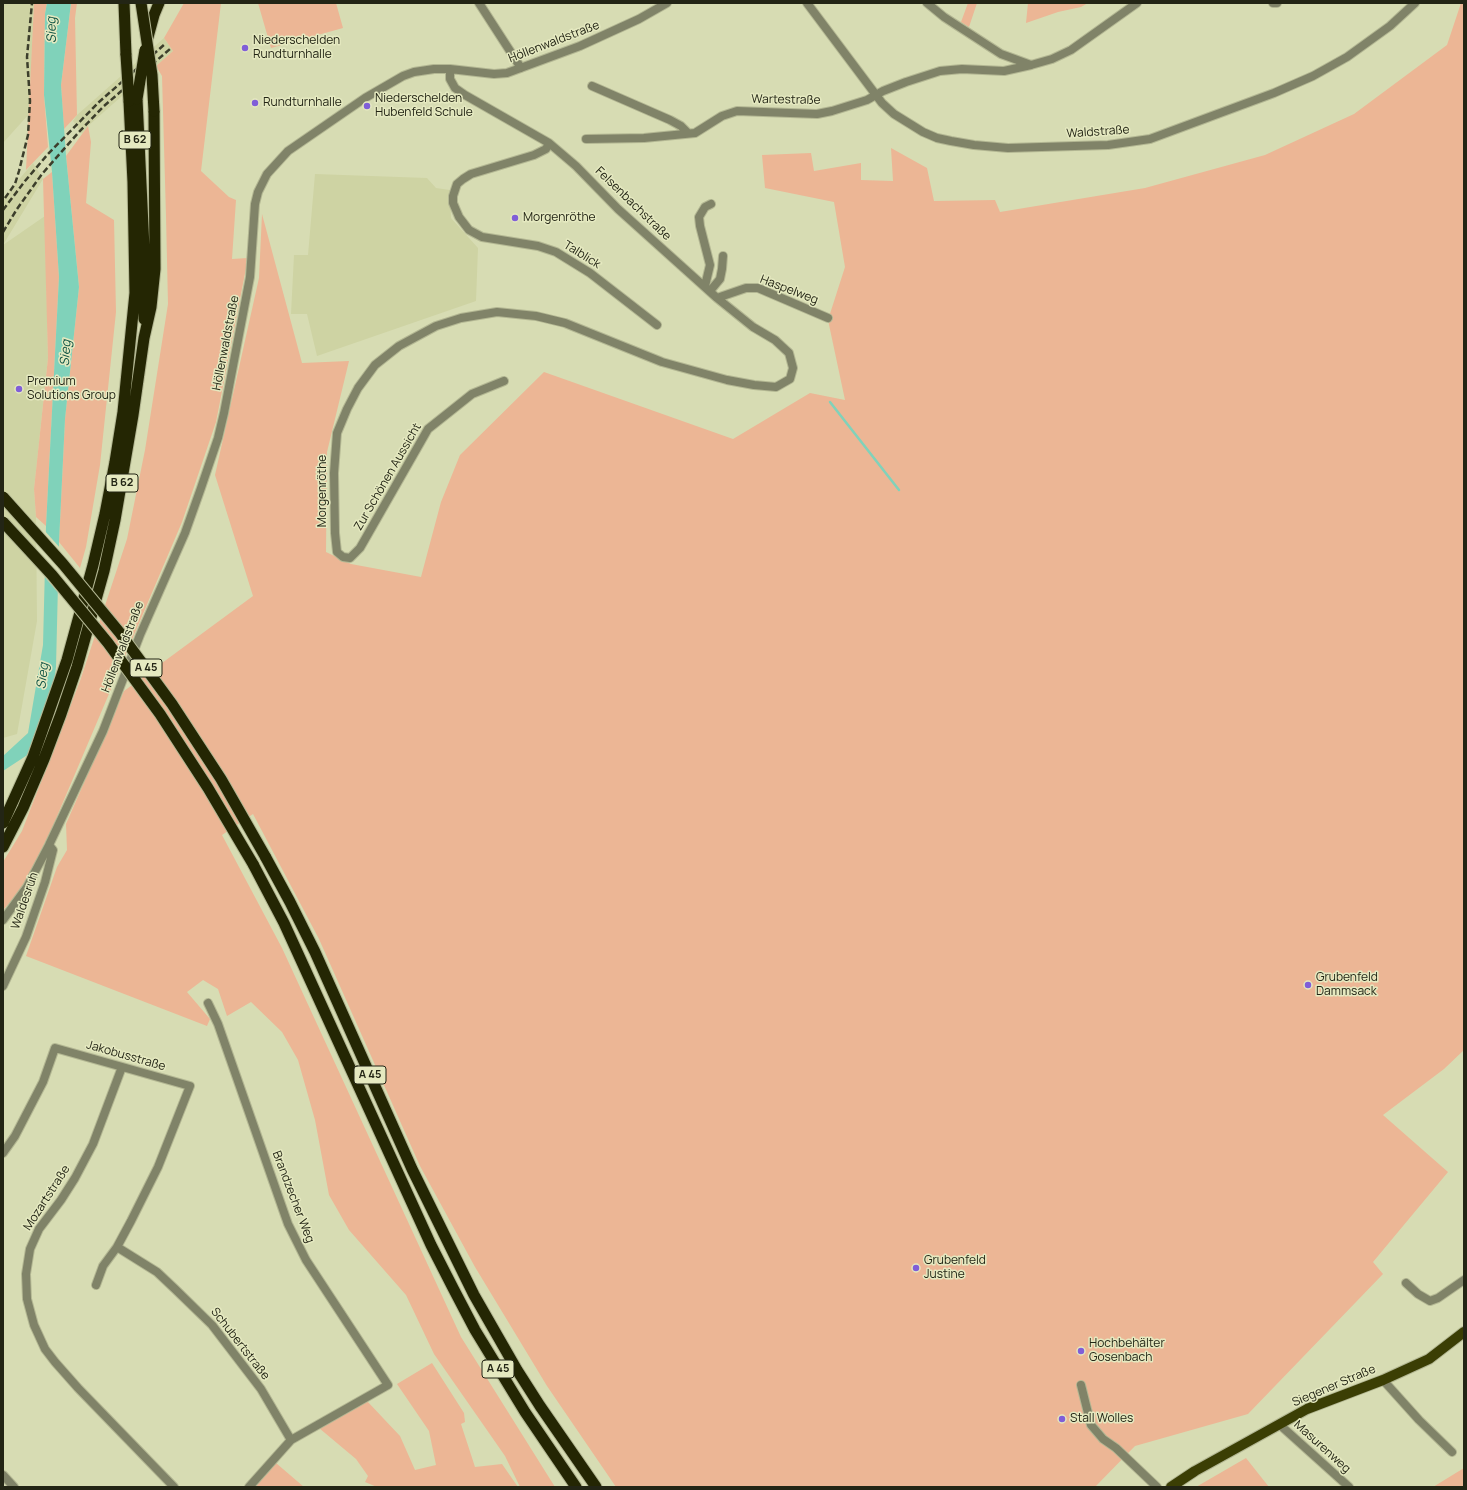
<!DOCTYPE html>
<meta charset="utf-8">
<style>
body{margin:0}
#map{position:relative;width:1467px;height:1490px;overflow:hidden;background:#d7dcb3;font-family:Manrope,sans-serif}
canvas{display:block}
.frame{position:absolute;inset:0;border:4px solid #232515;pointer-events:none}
</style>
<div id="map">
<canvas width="1467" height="1490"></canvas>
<div class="frame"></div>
</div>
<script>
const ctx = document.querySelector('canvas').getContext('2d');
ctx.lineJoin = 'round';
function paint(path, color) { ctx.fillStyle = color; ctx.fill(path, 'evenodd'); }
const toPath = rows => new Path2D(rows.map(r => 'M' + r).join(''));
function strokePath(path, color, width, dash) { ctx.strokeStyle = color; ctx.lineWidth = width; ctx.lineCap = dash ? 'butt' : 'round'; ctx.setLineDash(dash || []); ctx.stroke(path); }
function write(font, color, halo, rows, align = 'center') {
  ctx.font = font + ' Manrope,sans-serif'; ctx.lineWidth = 3; ctx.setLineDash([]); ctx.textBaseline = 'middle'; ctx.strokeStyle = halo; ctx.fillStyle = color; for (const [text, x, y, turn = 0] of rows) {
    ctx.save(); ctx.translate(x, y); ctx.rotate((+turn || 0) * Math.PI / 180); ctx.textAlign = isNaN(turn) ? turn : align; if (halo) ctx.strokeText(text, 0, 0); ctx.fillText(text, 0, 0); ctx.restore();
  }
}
const built = toPath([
 [3,3,34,3,29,114,3,143],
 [164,38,173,51,88,126,82,134,73,121,77,115],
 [33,163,43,179,3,245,3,198],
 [315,174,427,178,436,188,450,190,451,218,478,248,476,301,317,356,307,314,291,314,294,255,308,255],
 [45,216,48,358,34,489,36,517,37,621,17,734,3,738,3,245]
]);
const green = toPath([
 [34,3,47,3,45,14,44,95,48,147,26,170],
 [71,3,77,3,75,18,77,115,64,129,61,85],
 [184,3,221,3,201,171,229,197,236,200,232,259,248,258,216,422,182,522,52,828,21,891,3,910,3,862,22,831,80,681,127,539,145,450,168,304,166,216,162,76,156,66,173,51,164,38],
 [258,3,336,3,343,28,271,48],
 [968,3,977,3,969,27,961,22],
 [1028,3,1088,3,1081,7,1058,12,1026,23],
 [1461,3,1464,3,1464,1050,1444,1069,1383,1115,1448,1172,1373,1262,1383,1274,1248,1414,1135,1446,1095,1487,616,1487,547,1386,475,1267,420,1166,319,939,253,814,222,835,282,948,461,1337,555,1487,520,1487,505,1456,434,1354,406,1295,349,1230,329,1195,315,1120,298,1060,282,1032,251,1002,227,1016,218,989,203,980,187,992,210,1019,207,1026,26,956,57,867,67,850,66,824,124,691,253,596,215,475,259,278,262,214,302,363,349,361,327,452,326,552,351,564,421,577,441,502,460,455,544,372,733,439,810,393,845,400,828,320,845,267,834,202,765,188,762,155,811,153,814,171,861,163,861,180,893,181,891,148,927,168,934,201,995,200,1000,212,1145,188,1265,155,1354,114,1447,45],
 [88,126,91,142,86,203,114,220,116,312,100,465,86,547,80,568,59,542,65,419,79,287,66,156],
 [52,172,59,277,46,526,36,517,34,489,48,358,43,179],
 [432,1363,464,1413,465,1422,461,1424,475,1467,502,1464,518,1487,377,1487,365,1482,368,1476,356,1459,319,1428,367,1401,400,1436,415,1470,436,1465,429,1431,397,1384],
 [1246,1458,1269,1487,1196,1487],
 [276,1463,304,1487,255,1487],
 [1464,1468,1464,1487,1433,1487]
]);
const water = toPath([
 [47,3,71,3,61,85,66,156,79,287,65,419,59,542,56,667,50,710,35,750,3,771,3,756,28,733,43,645,46,526,59,277,52,172,44,95,45,14]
]);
const pier = toPath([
 [44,530,61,549,60,595,43,575]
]);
const stream = toPath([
 [830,402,899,490]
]);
const minor = toPath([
 [479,3,521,68],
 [807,3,882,103,894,114,923,132,937,138,951,141,974,145,1008,148,1108,145,1150,139,1274,93,1313,76,1347,57,1390,26,1415,3],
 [927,3,944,17,1001,54,1031,65,1052,59,1071,50,1137,3],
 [1273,3,1277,3],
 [450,69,450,79,455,88,465,95,549,143,576,166,618,209,717,298,753,327,775,340,789,353,793,368,790,379,776,387,754,385,727,380,662,362,565,323,536,316,497,312,461,318,436,326,399,346,375,365,358,388,347,409,337,433,334,473,335,533,337,552,343,557,350,558,360,548,428,429,472,394,504,381],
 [592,86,670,120,681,126,688,133],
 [586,139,644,138,695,133,722,116,737,111,817,114,832,111,867,100,883,91,906,82,940,71,962,69,1004,71,1031,65],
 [549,143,546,149,534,155,471,174,463,179,457,184,453,196,453,203,459,217,469,230,482,237,538,246,556,252,590,273,657,325],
 [705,286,710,265,700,226,699,217,705,207,711,204],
 [710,291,720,279,722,269,723,256],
 [717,298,746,288,758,288,828,318],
 [3,920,27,887,49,845,103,731,140,635,185,533,201,488,218,438,224,413,250,277,255,204,258,192,267,174,288,151,365,98,403,76,414,72,434,69,450,69,494,74,507,73,580,46,639,19,667,3],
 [3,986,26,937,45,882,53,850,49,845],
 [208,1003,218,1024,288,1224,306,1260,388,1385,291,1440,249,1487],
 [122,1067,93,1144,75,1178,61,1200,39,1229,30,1249,26,1274,27,1299,34,1325,45,1349,55,1362,78,1388,174,1487],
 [3,1153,15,1136,43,1082,55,1048,190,1086,158,1167,131,1221,117,1247,157,1272,175,1289,212,1325,261,1389,291,1440],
 [1406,1283,1418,1294,1430,1301,1438,1298,1464,1280],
 [96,1285,103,1266,117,1247],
 [1383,1380,1419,1420,1452,1452],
 [1081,1385,1091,1425,1103,1439,1116,1448,1157,1487],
 [1280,1425,1349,1487],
 [3,1475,14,1487]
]);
const major = toPath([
 [1171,1487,1195,1471,1307,1409,1383,1380,1429,1359,1464,1332]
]);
const highway = toPath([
 [124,3,126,55],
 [148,37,154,15,159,3],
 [137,99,144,248,144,319],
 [3,823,33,757,67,660,93,565,105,514,115,462,123,412,135,293,133,182,129,101],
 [3,847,23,808,44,759,61,714,77,667,104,571,115,520,133,415,144,338,151,307,155,269,154,111],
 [265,856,290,902,315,952,412,1169,474,1295,517,1370,540,1406,596,1487],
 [253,864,284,923,431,1245,453,1288,475,1330,525,1412,576,1487]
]);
const rail = toPath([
 [5,198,15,184,19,171,28,135,30,101,27,57,32,3],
 [3,210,25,181,48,154,99,102,165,44],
 [3,232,17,209,42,174,79,132,104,106,170,49]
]);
const highwayBridge = toPath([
 [141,3,152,75,154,111],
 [126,55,129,101],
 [137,99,145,50],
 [3,497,63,564,120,633,172,704,221,779,265,856],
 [3,522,52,575,108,643,160,714,208,788,253,864]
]);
const markers = [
 [245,48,4,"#805ed8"],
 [255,103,4,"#805ed8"],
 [367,106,4,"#805ed8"],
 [515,218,4,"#805ed8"],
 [19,389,4,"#805ed8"],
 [1308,985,4,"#805ed8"],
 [916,1268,4,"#805ed8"],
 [1081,1351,4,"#805ed8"],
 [1062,1419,4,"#805ed8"]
];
const shields = [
 [135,140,32],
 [122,483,32],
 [146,668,32],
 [370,1075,32],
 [498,1369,32]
];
const shieldNames = [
 ["B 62",135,140],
 ["B 62",122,483],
 ["A 45",146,668],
 ["A 45",370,1075],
 ["A 45",498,1369]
];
const poiNames = [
 ["Niederschelden",253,41],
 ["Rundturnhalle",253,55],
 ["Niederschelden",375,99],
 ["Hubenfeld Schule",375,113],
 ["Rundturnhalle",263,103],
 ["Morgenröthe",523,218],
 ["Premium",27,382],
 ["Solutions Group",27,396],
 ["Grubenfeld",1316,978],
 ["Dammsack",1316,992],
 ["Grubenfeld",924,1261],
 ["Justine",924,1275],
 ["Hochbehälter",1089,1344],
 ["Gosenbach",1089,1358],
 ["Stall Wolles",1070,1419]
];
const streetNames = [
 ["Höllenwaldstraße",554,42,-21],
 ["Wartestraße",786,100,1],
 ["Waldstraße",1098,132,-4],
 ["Felsenbachstraße",633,204,44],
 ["Talblick",582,255,32],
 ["Haspelweg",789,290,21],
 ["Höllenwaldstraße",226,343,-79],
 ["Zur Schönen Aussicht",388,477,-60],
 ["Morgenröthe",323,491,-90],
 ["Höllenwaldstraße",123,647,-69],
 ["Waldesruh",25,901,-71],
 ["Jakobusstraße",126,1056,16],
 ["Brandzecher Weg",293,1197,69],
 ["Mozartstraße",47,1198,-57],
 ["Schubertstraße",240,1344,52],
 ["Siegener Straße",1334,1386,-23],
 ["Masurenweg",1322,1447,42]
];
const waterNames = [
 ["Sieg",52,30,-92],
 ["Sieg",66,353,-86],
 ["Sieg",43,676,-84]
];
paint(built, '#ced3a3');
paint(green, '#ecb695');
paint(water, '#80d2ba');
paint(pier, '#d7dcb3');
strokePath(stream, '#80d2ba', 2.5);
strokePath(minor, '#b3b793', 10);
strokePath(major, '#b3b793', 12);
strokePath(highway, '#b3b793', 13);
strokePath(minor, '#808368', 8);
strokePath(major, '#3b3e04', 10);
strokePath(highway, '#242603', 11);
strokePath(rail, '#3c3e2b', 2.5, [6, 3]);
strokePath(highwayBridge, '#b3b793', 13, []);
strokePath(highwayBridge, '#242603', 11);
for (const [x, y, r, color] of markers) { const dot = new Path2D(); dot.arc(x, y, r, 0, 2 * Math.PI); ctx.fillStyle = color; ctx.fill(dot); strokePath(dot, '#e5e9c0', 1.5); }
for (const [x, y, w] of shields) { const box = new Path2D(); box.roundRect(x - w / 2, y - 9, w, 18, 3); ctx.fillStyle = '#e5e9c0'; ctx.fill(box); strokePath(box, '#232515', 1); }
write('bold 11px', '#232515', null, shieldNames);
write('12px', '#232515', '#e5e9c0', poiNames, 'left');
write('12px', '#232515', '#e5e9c0', streetNames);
write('italic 13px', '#115545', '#e5e9c0', waterNames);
</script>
